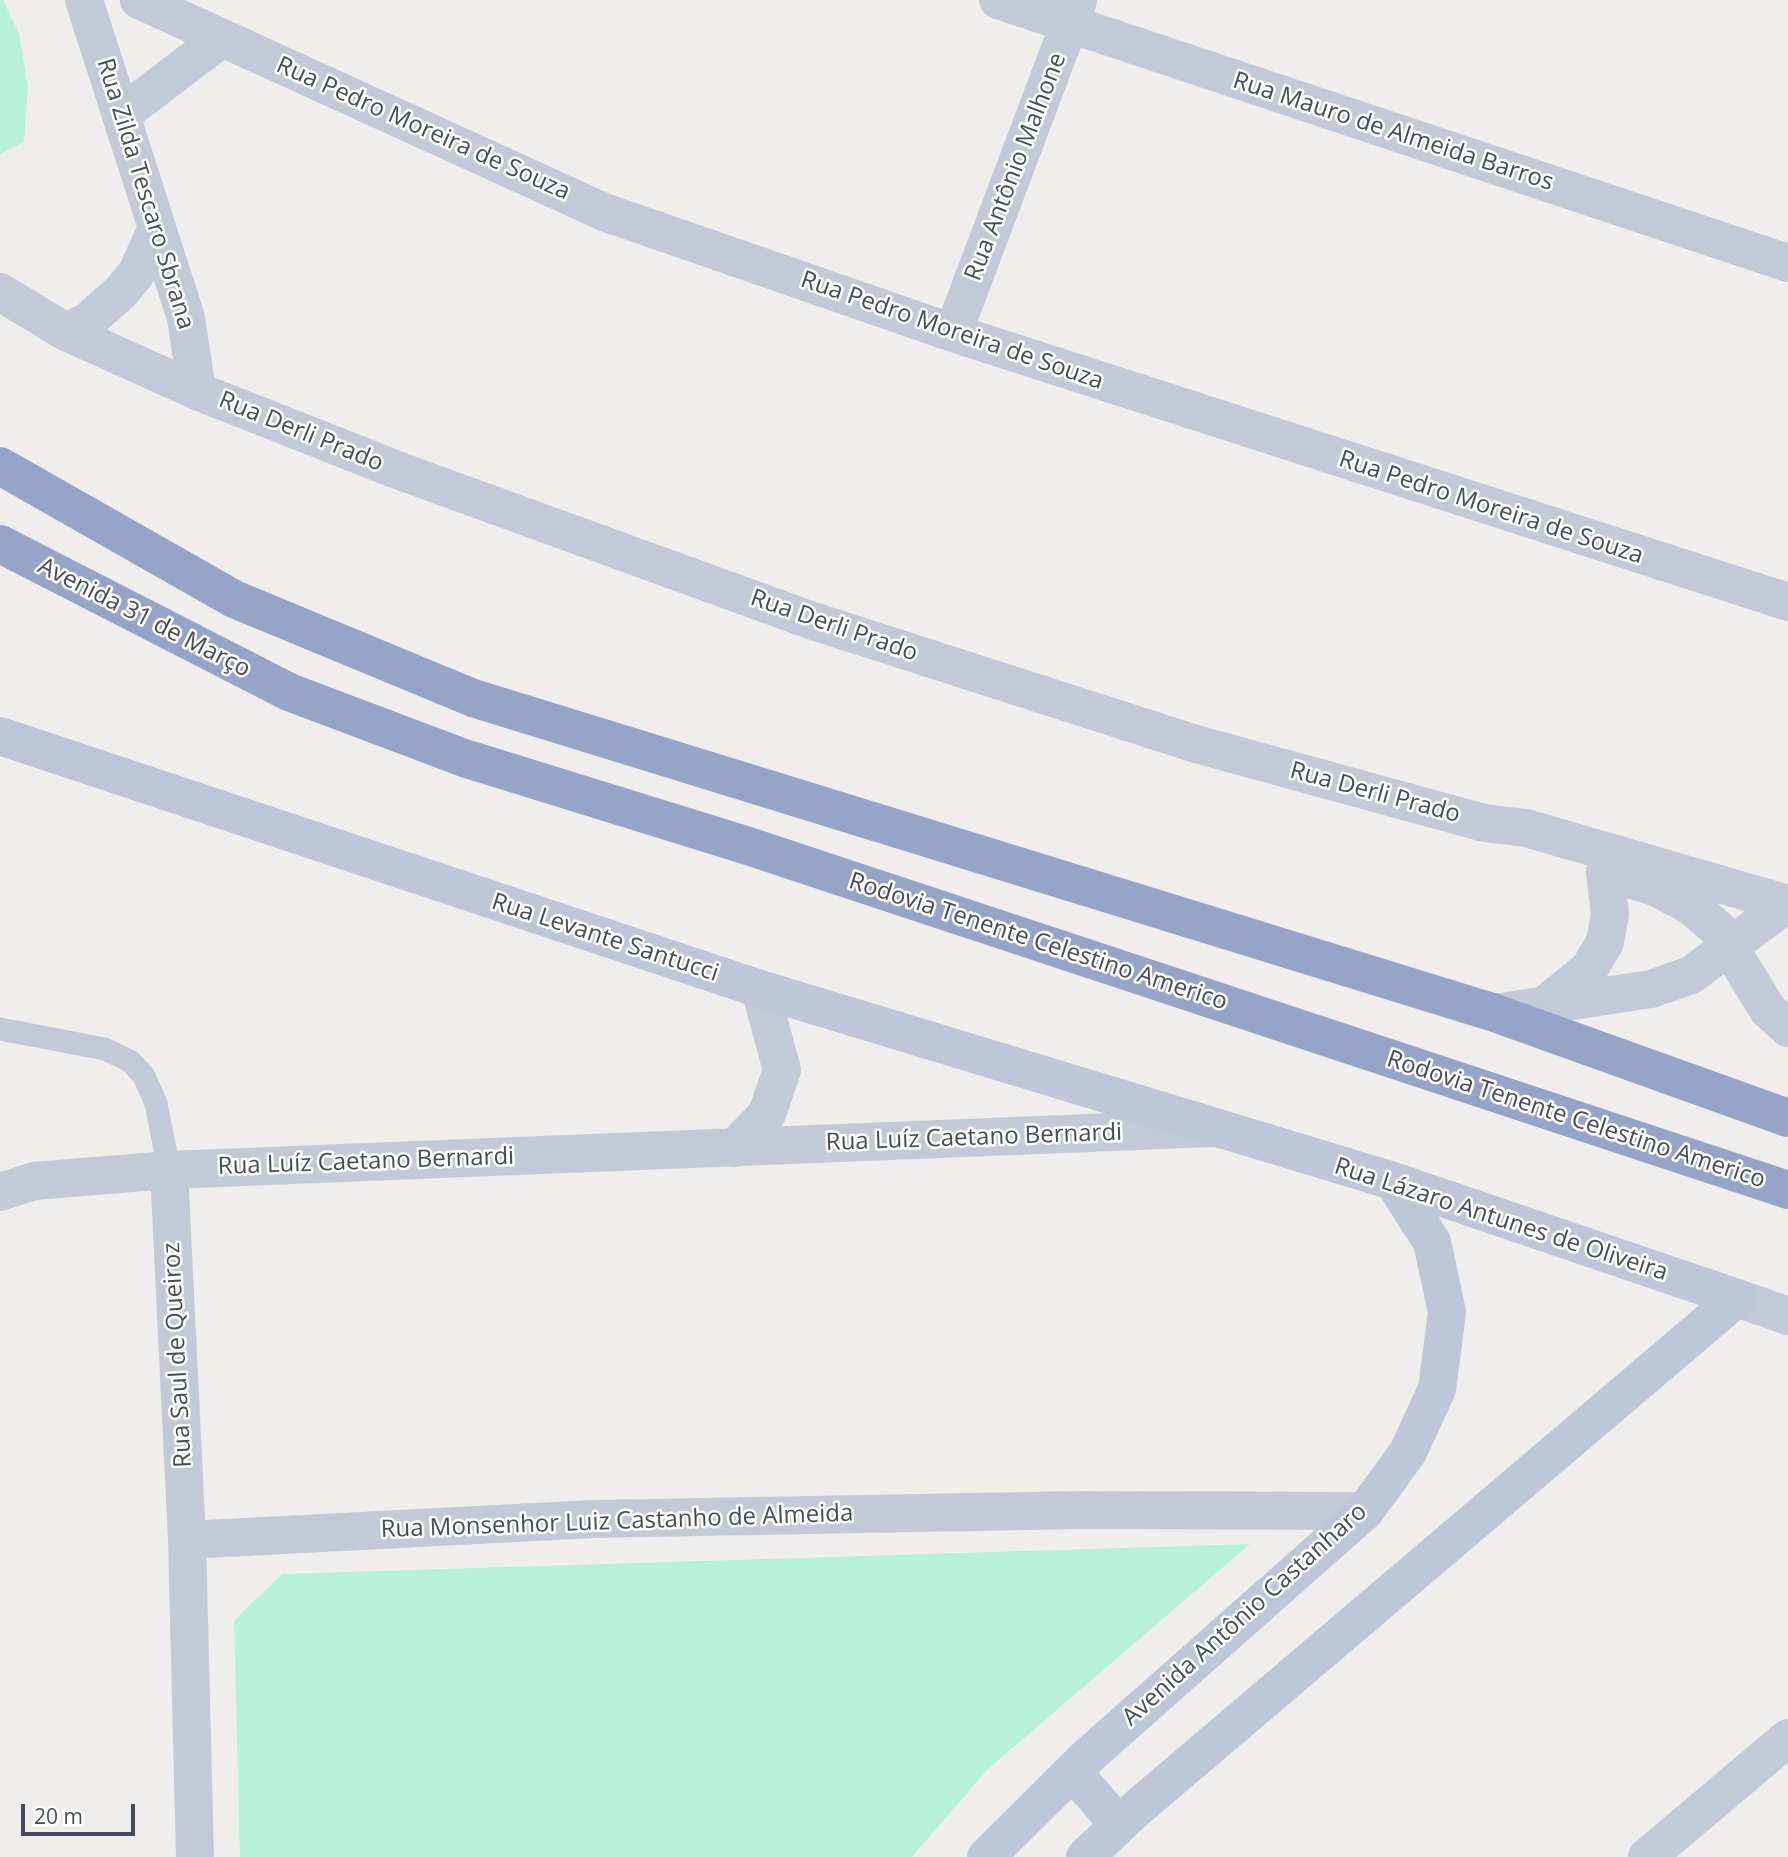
<!DOCTYPE html>
<meta charset="utf-8">
<style>
body{margin:0}
#map{position:relative;width:1788px;height:1857px;overflow:hidden;background:#f0eeed;font-family:"Open Sans",sans-serif}
canvas{display:block}
.scale{position:absolute;left:21px;top:1804px;width:114px;height:32px;box-sizing:border-box;border:4px solid #444c5c;border-top:0;padding-left:9px;font-size:21px;line-height:24px;white-space:nowrap;color:#444c5c;-webkit-text-stroke:5px #fff;paint-order:stroke}
</style>
<div id="map">
<canvas width="1788" height="1857"></canvas>
<div class="scale">20 m</div>
</div>
<script>
const ctx = document.querySelector('canvas').getContext('2d');
ctx.lineJoin = 'round';
function paint(path, color) { ctx.fillStyle = color; ctx.fill(path, 'evenodd'); }
const toPath = rows => new Path2D(rows.map(r => 'M' + r).join(''));
function strokePath(path, color, width, dash) { ctx.strokeStyle = color; ctx.lineWidth = width; ctx.lineCap = dash ? 'butt' : 'round'; ctx.setLineDash(dash || []); ctx.stroke(path); }
function write(font, color, halo, rows, align = 'center') {
  ctx.font = font + ' "Open Sans",sans-serif'; ctx.lineWidth = 5; ctx.setLineDash([]); ctx.textBaseline = 'middle'; ctx.strokeStyle = halo; ctx.fillStyle = color; for (const [text, x, y, turn = 0] of rows) {
    ctx.save(); ctx.translate(x, y); ctx.rotate((+turn || 0) * Math.PI / 180); ctx.textAlign = isNaN(turn) ? turn : align; if (halo) ctx.strokeText(text, 0, 0); ctx.fillText(text, 0, 0); ctx.restore();
  }
}
const green = toPath([
 [0,0,3,0,19,34,28,86,24,142,0,154],
 [1250,1544,987,1770,912,1857,240,1857,234,1621,282,1574]
]);
const service = toPath([
 [0,1029,105,1049,130,1061,144,1076,156,1103,169,1170]
]);
const minor = toPath([
 [84,0,186,318,197,391],
 [139,0,604,212,953,333,1788,602],
 [998,0,1788,263],
 [122,114,222,38],
 [0,292,66,332,197,391,397,470,810,620,1196,744,1484,823,1526,828,1788,904],
 [66,332,87,322,122,291,137,272,157,228],
 [953,333,1078,1],
 [1632,880,1657,888,1691,906,1719,930,1768,1010,1788,1028],
 [734,1148,767,1114,782,1070,760,989],
 [169,1170,187,1540],
 [0,1192,34,1181,169,1170,1213,1128],
 [1737,1298,1788,1316],
 [195,1857,187,1540,593,1519,1082,1510,1365,1511],
 [1647,1857,1788,1738]
]);
const tertiary = toPath([
 [1545,1005,1589,969,1605,942,1610,914,1605,872],
 [1495,1013,1651,989,1691,975,1788,903]
]);
const secondary = toPath([
 [0,736,760,989,1393,1181,1737,1298],
 [1073,1772,1119,1825],
 [986,1857,1087,1757,1365,1511,1408,1452,1437,1389,1447,1312,1432,1242,1393,1181],
 [1085,1857,1136,1809,1737,1298]
]);
const trunk = toPath([
 [0,466,234,599,473,698,1495,1013,1788,1118],
 [0,544,289,692,464,758,745,845,1788,1190]
]);
const streetNames = [
 ["Rua Pedro Moreira de Souza",423,129,24],
 ["Rua Mauro de Almeida Barros",1393,132,18],
 ["Rua Antônio Malhone",1016,167,-69],
 ["Rua Zilda Tescaro Sbrana",145,194,73],
 ["Rua Pedro Moreira de Souza",952,331,19],
 ["Rua Derli Prado",301,432,22],
 ["Rua Pedro Moreira de Souza",1491,508,18],
 ["Avenida 31 de Março",144,618,27],
 ["Rua Derli Prado",834,626,19],
 ["Rua Derli Prado",1375,793,15],
 ["Rua Levante Santucci",605,938,18],
 ["Rodovia Tenente Celestino Americo",1038,942,18],
 ["Rodovia Tenente Celestino Americo",1576,1120,18],
 ["Rua Luíz Caetano Bernardi",974,1138,-2],
 ["Rua Luíz Caetano Bernardi",366,1162,-2],
 ["Rua Lázaro Antunes de Oliveira",1501,1220,18],
 ["Rua Saul de Queiroz",178,1355,-93],
 ["Rua Monsenhor Luiz Castanho de Almeida",617,1522,-2],
 ["Avenida Antônio Castanharo",1245,1615,-42]
];
paint(green, '#b8f1da');
strokePath(service, '#c3c9d6', 23);
strokePath(minor, '#c3c9d6', 38);
strokePath(tertiary, '#c3c9d6', 38);
strokePath(secondary, '#bec6d8', 38);
strokePath(trunk, '#96a4c7', 38);
write('24px', '#444c5c', '#fff', streetNames);
</script>
